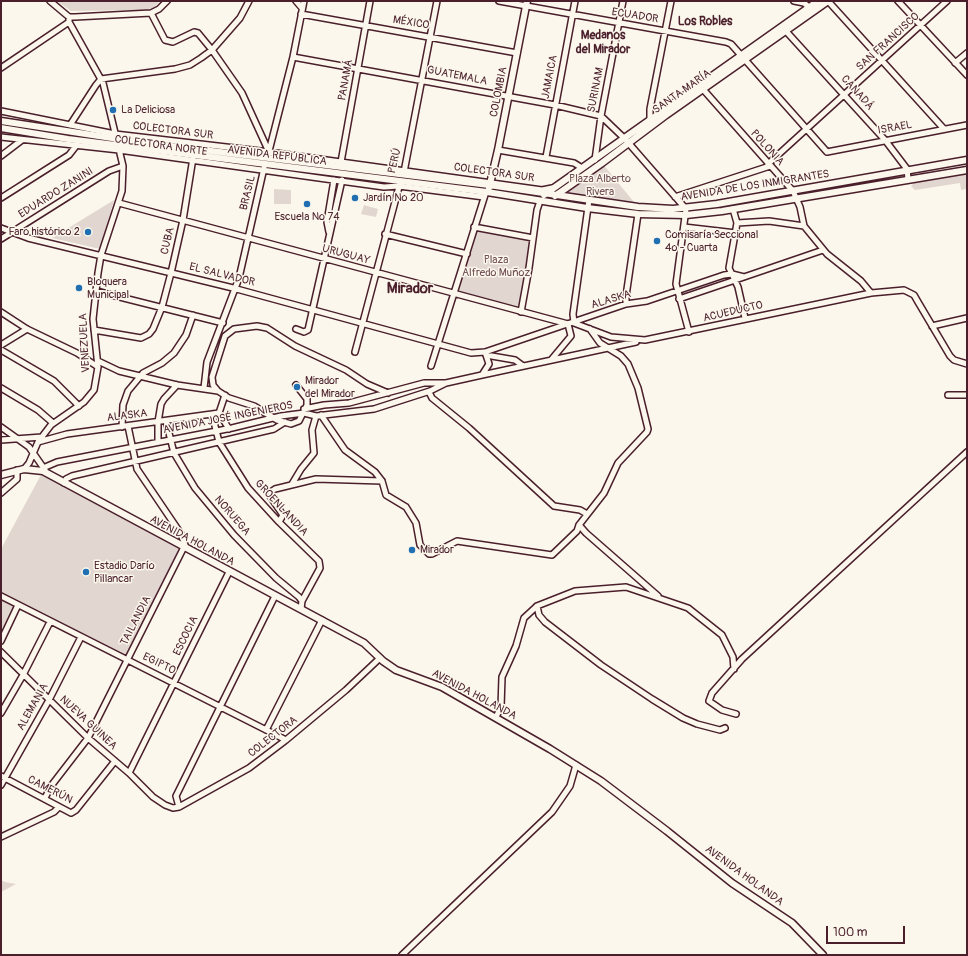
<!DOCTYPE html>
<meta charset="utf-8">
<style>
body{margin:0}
#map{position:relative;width:968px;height:956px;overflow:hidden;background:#fbf7ec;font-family:Pangolin,sans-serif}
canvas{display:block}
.frame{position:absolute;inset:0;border:2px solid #4a1f2b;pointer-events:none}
.scale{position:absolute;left:826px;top:926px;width:79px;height:18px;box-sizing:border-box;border:2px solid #4a1f2b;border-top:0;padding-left:5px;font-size:12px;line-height:14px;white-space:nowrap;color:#4a1f2b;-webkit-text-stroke:3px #fbf7ec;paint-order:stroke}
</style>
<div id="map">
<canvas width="968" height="956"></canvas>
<div class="frame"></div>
<div class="scale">100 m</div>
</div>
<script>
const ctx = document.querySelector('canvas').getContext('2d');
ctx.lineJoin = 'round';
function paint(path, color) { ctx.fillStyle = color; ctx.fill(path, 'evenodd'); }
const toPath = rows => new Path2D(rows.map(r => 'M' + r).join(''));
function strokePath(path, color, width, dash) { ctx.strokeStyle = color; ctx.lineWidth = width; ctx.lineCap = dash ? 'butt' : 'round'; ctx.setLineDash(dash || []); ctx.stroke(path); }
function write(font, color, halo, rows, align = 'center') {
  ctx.font = font + ' Pangolin,sans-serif'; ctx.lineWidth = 3; ctx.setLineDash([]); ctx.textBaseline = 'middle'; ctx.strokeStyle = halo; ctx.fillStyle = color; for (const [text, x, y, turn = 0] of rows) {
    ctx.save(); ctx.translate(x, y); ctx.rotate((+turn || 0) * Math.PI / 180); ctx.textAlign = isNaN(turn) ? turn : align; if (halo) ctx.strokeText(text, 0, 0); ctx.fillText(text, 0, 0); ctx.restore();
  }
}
const green = toPath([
 [57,1,160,1,154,7,146,10,71,11],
 [1,131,41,137,70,143,1,135],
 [602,163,638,207,556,195],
 [967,174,967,189,961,190,960,183,915,190,911,186,914,183],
 [274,189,291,190,291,204,274,204],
 [114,200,100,249,52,238],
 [364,205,378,209,376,217,361,214],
 [474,227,533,238,521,312,454,293],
 [43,471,184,548,128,660,18,605,1,641,1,549],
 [1,880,5,882,16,884,1,892]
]);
const minor = toPath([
 [50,1,69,17,75,17,151,13,159,9,167,1],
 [296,1,302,8],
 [499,1,726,42,731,44,827,152,967,125],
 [794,1,804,3,809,7],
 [828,1,944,129],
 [898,1,967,75],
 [151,13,165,40,173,42,194,32,198,33,212,50,242,93,269,152],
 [301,14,517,53],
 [784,29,885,140,907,169,908,179],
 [293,57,555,105,601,116,625,139,686,209,676,284,689,332],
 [955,63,967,53],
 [1,68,69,22],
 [701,87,793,191,800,207,804,226],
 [1,111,115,134,269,152,542,190,552,188],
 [650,120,650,109,671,1],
 [70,125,96,85,101,79,175,69,190,65,201,58,212,50,240,18,249,1],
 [1,137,119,150,326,179,384,187,399,186,484,197],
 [498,150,574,163,582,168],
 [268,155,293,57,304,1],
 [1,156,22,140],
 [546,157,575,1],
 [595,160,601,116,623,1],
 [341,162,370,1],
 [768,164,947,1],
 [404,172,437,1],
 [675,197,770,166],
 [1,198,69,155,76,146],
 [119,203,568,324,571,336,551,360],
 [733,209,737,223,729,268,738,287,745,318],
 [737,223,769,221,804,226,827,254,861,281,871,293],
 [474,227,533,238],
 [684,227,736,233],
 [1,228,28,238,233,288,471,353,485,352,626,304,647,301,724,275,732,274,744,277,823,250],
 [329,232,327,222,334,180],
 [385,234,467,254],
 [1,239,109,171,123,166],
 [96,291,223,323],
 [679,299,744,277],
 [626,304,626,296,638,214],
 [1,312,27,329,77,353,98,367],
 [521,312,529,268,537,210,540,201],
 [574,323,611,337,645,340,871,293,904,290,914,295,918,302,950,356,954,360,967,364],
 [574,323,573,314,589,200],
 [932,326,967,318],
 [296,329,304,332,308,330,342,180],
 [94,330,141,338,149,334,153,329,162,307,171,273,183,220,193,158],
 [1,345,27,329],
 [1,350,54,381,79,406],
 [355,352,400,183],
 [486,355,515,360,523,366],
 [98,361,119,371,177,385,218,391,229,398,254,406,277,420,291,424,299,421,307,405,307,399,296,385],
 [431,366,485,195],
 [482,375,636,342],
 [1,388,38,410,53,423],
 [204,388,207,362,239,278,264,168],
 [218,391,213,385,212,377,225,336,234,329,257,326,267,328,295,346,346,370,367,384,388,393],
 [429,392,432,398,469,428,554,506,580,510,587,514],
 [225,395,219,413,229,429],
 [948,395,967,395],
 [304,409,324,405,349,403,424,383,445,383],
 [212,414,219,442,248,488,279,522,319,561,320,568,302,601],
 [321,415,345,450,375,472,382,481,386,495,406,507,416,523,420,545,429,554,432,554,457,541,552,555,577,531,579,525,604,493,618,463,647,432,648,429,638,388,628,364,621,356,600,343,590,329],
 [166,421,174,453,195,488,234,535,276,578,299,597,302,601,301,609],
 [1,427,29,447,45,470],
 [122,427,123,405,128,391,143,373,162,363,174,353,186,335,193,315],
 [1,440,42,437],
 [158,441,158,422,161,404,164,399,177,385],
 [38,442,67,434,219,413],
 [43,468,57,462,232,428,281,416,304,413,316,416,374,409,430,391,446,383,482,375,489,364,485,352],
 [24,469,29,463,38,442,51,425,84,402,94,390,98,367,93,319,98,273,101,255,122,191,123,166,103,83,69,22,69,17],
 [64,483,66,479,72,476,274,429,285,422],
 [292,484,301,469,314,453,312,430,316,416],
 [1,493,17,479,17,470],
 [279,522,283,515,270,496,272,491,275,489,316,479,382,481],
 [579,525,586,533,658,596],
 [1,596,286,740],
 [537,606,539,615,545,622,601,665,652,699,683,718,697,724,720,730,725,728],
 [1,641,18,605],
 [1,652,88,738,129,773,153,797,165,805,173,808,179,807,249,768,286,740,346,690,380,658],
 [1,713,23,675,50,622],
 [736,714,722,710,709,701,712,693,742,659,967,452],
 [496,717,501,707,502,677,516,646,524,618,537,606,575,591,626,587,688,608,722,635,733,657,734,669],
 [266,730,322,620],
 [129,773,229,572],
 [1,776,71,813,76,810,115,761],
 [1,785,49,700,81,637],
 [45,798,51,786,88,738,185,545,181,534,137,469,128,426],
 [179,807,176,796,275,596],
 [1,837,54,812,59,807],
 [402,955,552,812,570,786,576,765]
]);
const tertiary = toPath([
 [1,121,138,142,489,185,638,207,673,209,717,204,967,160],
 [1,128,68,139,487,192,587,208,638,214,686,215,722,211,967,170],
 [489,188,498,150,527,1],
 [544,195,818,1],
 [555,196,602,163,666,115,828,1],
 [1,475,24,469,43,471,364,643,383,661,396,670,442,687,550,749,601,781,667,831,732,883,792,923,823,955]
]);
const markers = [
 [113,110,4,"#1f6fb2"],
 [355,198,4,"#1f6fb2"],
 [307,204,4,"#1f6fb2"],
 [88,232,4,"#1f6fb2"],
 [657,241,4,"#1f6fb2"],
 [79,288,4,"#1f6fb2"],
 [297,387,4,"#1f6fb2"],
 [412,550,4,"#1f6fb2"],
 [86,572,4,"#1f6fb2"]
];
const streetNames = [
 ["ECUADOR",635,16,9],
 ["MÉXICO",411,23,9],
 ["SAN FRANCISCO",888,42,-42],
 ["GUATEMALA",457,76,11],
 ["JAMAICA",550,77,-79],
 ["PANAMÁ",346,80,-80],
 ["SURINAM",596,90,-79],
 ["COLOMBIA",499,92,-79],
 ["SANTA MARÍA",682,92,-35],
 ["CANADÁ",857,93,48],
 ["ISRAEL",895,128,-10],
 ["COLECTORA SUR",173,131,7],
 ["COLECTORA NORTE",161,146,8],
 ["POLONIA",767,148,48],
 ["AVENIDA REPÚBLICA",277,156,7],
 ["PERÚ",395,161,-77],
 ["COLECTORA SUR",494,173,8],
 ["AVENIDA DE LOS INMIGRANTES",755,186,-9],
 ["EDUARDO ZANINI",56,193,-32],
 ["BRASIL",248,193,-76],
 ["CUBA",168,241,-77],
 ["URUGUAY",346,255,15],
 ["EL SALVADOR",222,275,14],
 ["ALASKA",611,300,-17],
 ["ACUEDUCTO",733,312,-13],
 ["VENEZUELA",85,343,-93],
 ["ALASKA",127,416,-7],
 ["AVENIDA JOSÉ INGENIEROS",228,418,-11],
 ["GROENLANDIA",281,508,47],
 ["NORUEGA",232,516,49],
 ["AVENIDA HOLANDA",192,541,28],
 ["TAILANDIA",136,621,-63],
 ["ESCOCIA",186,636,-64],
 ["EGIPTO",159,664,26],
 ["AVENIDA HOLANDA",474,695,28],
 ["ALEMANIA",33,707,-61],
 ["NUEVA GUINEA",88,723,43],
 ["COLECTORA",273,737,-38],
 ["CAMERÚN",50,790,27],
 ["AVENIDA HOLANDA",744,876,36]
];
const poiNames = [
 ["La Deliciosa",121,110],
 ["Jardín Nº 20",363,198],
 ["Escuela Nº 74",307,217,"center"],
 ["Faro histórico 2",80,232,"right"],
 ["Comisaría Seccional",665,235],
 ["4º - Cuarta",665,248],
 ["Bloquera",87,282],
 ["Municipal",87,295],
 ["Mirador",305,381],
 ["del Mirador",305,394],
 ["Mirador",420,550],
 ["Estadio Darío",94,566],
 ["Pillancar",94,579]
];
const parkNames = [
 ["Plaza Alberto",600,179],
 ["Rivera",600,192],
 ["Plaza",496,260],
 ["Alfredo Muñoz",496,273]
];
const neighbourhoodNames = [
 ["Los Robles",705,22],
 ["Medanos",603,36],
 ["del Mirador",603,50]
];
const districtNames = [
 ["Mirador",410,289]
];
paint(green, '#e2d7d0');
strokePath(minor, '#4a1f2b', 8);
strokePath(tertiary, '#4a1f2b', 9);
strokePath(minor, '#fbf7ec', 5);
strokePath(tertiary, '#fbf7ec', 6);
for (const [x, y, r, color] of markers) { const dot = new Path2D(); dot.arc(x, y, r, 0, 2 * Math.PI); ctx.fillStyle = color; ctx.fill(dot); strokePath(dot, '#fbf7ec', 1.5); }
write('11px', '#4a1f2b', '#fbf7ec', streetNames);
write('11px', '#4a1f2b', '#fbf7ec', poiNames, 'left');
write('11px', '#704d54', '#fbf7ec', parkNames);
write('bold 12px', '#4a1f2b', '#fbf7ec', neighbourhoodNames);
write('bold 15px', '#4a1f2b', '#fbf7ec', districtNames);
</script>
